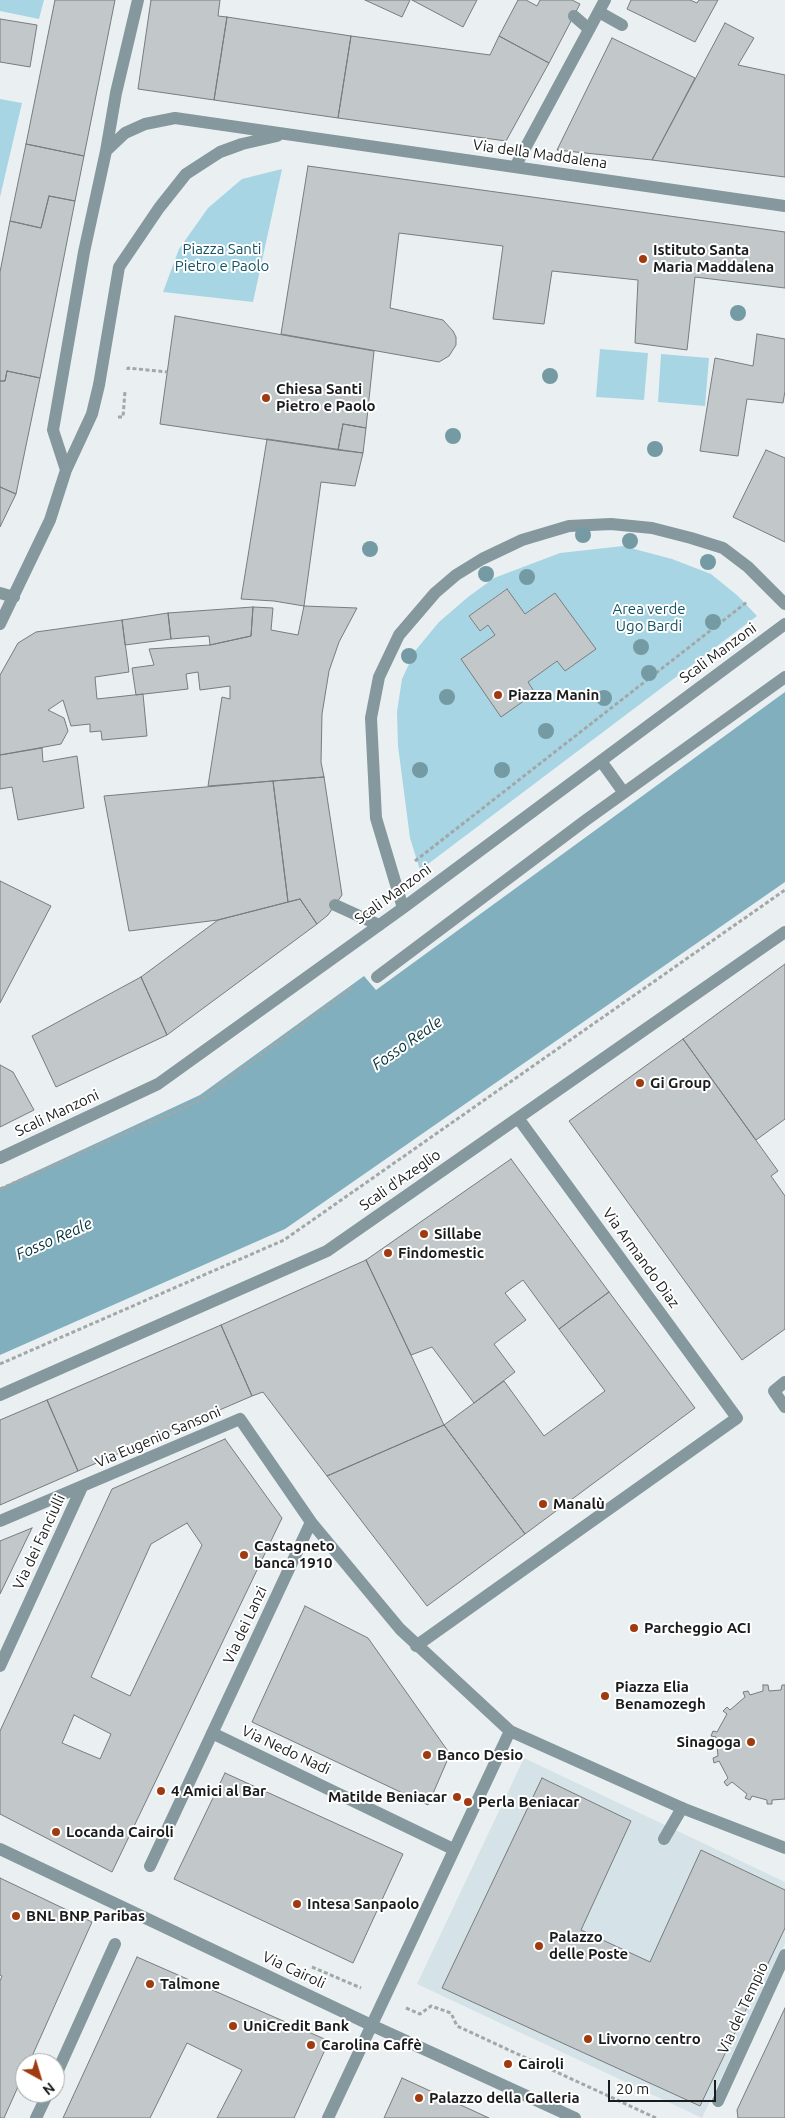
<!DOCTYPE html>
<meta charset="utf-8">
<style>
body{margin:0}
#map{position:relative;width:785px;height:2118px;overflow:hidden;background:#eaf0f2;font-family:Ubuntu,sans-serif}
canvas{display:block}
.north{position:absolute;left:15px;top:2053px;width:50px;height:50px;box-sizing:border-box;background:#fff;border:1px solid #a3a4a4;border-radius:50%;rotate:141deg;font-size:14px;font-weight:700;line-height:20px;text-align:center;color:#191b1c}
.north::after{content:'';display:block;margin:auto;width:18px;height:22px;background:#a03a10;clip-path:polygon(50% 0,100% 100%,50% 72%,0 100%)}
.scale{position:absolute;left:608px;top:2080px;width:108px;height:22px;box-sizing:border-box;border:2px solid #191b1c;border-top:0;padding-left:6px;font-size:15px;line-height:18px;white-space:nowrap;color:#191b1c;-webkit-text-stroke:4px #fff;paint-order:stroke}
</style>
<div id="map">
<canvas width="785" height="2118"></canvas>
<div class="north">N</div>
<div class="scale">20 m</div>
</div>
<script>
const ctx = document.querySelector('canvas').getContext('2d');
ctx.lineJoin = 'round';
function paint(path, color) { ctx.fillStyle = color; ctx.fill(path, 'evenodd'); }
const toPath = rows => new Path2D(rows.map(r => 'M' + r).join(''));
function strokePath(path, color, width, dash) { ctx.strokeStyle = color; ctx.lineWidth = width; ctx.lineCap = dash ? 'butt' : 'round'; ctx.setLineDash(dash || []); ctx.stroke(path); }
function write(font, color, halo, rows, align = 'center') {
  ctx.font = font + ' Ubuntu,sans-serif'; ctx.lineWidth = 4; ctx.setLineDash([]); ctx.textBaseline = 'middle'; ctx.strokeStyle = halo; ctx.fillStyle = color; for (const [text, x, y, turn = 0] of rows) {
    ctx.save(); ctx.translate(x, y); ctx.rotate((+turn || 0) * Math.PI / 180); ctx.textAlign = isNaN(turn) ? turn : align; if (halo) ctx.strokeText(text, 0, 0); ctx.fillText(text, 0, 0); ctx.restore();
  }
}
const built = toPath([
 [524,1758,785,1882,785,1944,702,2118,417,1984]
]);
const green = toPath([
 [0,0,44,0,39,19,0,11],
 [0,99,22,103,0,197],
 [282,169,253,302,163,292,179,249,208,208,242,179],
 [600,349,648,353,644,400,596,397],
 [661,354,709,358,705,406,658,402],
 [623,546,672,559,711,574,738,596,757,616,420,870,410,838,398,746,397,712,402,679,415,651,439,622,468,597,494,578,560,553],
 [506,589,525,614,555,593,595,649,565,671,557,661,528,682,535,693,501,716,461,659,495,635,488,625,480,631,469,616]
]);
const water = toPath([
 [785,692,785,882,285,1229,0,1355,0,1188,200,1095,364,976,376,990]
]);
const building = toPath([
 [55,0,115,0,84,156,26,144,55,0],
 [151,0,220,0,218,16,227,17,214,100,138,89,151,0],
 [365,0,410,0,402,17,365,0],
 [412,0,477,0,463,27,412,0],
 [518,0,526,0,537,6,540,0,572,0,580,4,549,63,499,36,518,0],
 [631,0,690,0,697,3,699,0,718,0,695,42,627,9,631,0],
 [227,17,351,36,338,118,214,100,227,17],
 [0,19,37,25,30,67,0,62,0,19],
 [725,23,754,38,738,65,785,75,785,177,652,160,725,23],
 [351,36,490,55,499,36,549,63,506,141,338,118,351,36],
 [612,38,695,78,652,160,557,150,612,38],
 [26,144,84,156,75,201,49,196,41,228,10,221,26,144],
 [308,166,785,232,785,288,695,277,687,350,635,343,638,280,552,271,544,324,493,319,503,246,399,233,390,308,443,320,453,331,456,337,456,345,449,356,439,362,281,334,308,166],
 [49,196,75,201,40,378,7,371,5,381,0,381,0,272,10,221,41,228,49,196],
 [175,316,374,351,366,428,343,424,338,450,160,424,175,316],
 [757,334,785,339,785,391,783,403,747,399,738,456,700,451,715,358,753,366,757,334],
 [7,371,40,378,16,494,0,487,0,381,5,381,7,371],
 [343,424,366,428,363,453,338,450,343,424],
 [267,439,363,453,355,486,321,482,304,606,274,601,241,599,267,439],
 [766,450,785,458,785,542,733,517,766,450],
 [0,487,16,494,0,527,0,487],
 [507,589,525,614,555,593,596,649,565,671,557,661,528,682,535,693,501,717,461,659,495,635,488,625,480,631,469,616,507,589],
 [304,606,357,608,339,642,329,671,322,714,321,762,324,777,208,786,222,697,230,699,230,686,200,690,198,672,186,674,188,689,136,695,132,668,154,665,149,649,210,645,251,636,253,607,273,608,271,630,298,635,304,606],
 [253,607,251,636,210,645,209,636,171,639,168,613,253,607],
 [168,613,171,639,125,645,122,620,168,613],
 [122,620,129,672,95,677,97,699,143,694,147,736,102,740,101,731,90,732,90,724,71,726,63,700,48,710,64,718,68,731,61,744,0,755,0,675,18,643,36,632,122,620],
 [42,748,43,762,77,756,84,808,18,820,12,787,0,789,0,755,42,748],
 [324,777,342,895,328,915,317,924,300,899,288,902,273,781,324,777],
 [273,781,288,902,218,920,129,931,104,796,273,781],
 [0,881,51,906,0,1003,0,881],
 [300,899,317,924,167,1035,141,977,218,920,300,899],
 [785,964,785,1119,756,1140,683,1039,785,964],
 [141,977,167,1035,56,1087,32,1036,141,977],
 [683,1039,778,1171,771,1176,785,1196,785,1329,742,1360,569,1121,683,1039],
 [0,1065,13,1072,34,1110,0,1127,0,1065],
 [511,1159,609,1292,559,1329,523,1280,505,1293,526,1320,494,1344,515,1372,474,1403,432,1347,411,1355,366,1260,511,1159],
 [366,1260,444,1425,327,1476,263,1392,252,1396,221,1325,366,1260],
 [609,1292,695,1408,525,1534,444,1425,504,1381,544,1436,605,1391,559,1329,609,1292],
 [221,1325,252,1396,78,1471,47,1400,221,1325],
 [47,1400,78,1471,0,1505,0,1420,47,1400],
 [444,1425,525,1534,427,1606,327,1476,444,1425],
 [225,1439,282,1518,112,1872,0,1814,0,1731,112,1489,225,1439],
 [187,1523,202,1545,130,1696,91,1677,151,1544,187,1523],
 [74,1715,111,1734,100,1759,62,1743,74,1715],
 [32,1528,0,1594,0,1541,32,1528],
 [305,1606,368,1638,450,1754,428,1805,252,1722,305,1606],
 [763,1685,768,1685,769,1691,781,1690,782,1685,785,1685,785,1799,772,1800,772,1804,767,1804,767,1800,752,1796,750,1800,745,1798,747,1794,732,1782,727,1786,724,1782,728,1778,719,1761,714,1763,713,1758,718,1756,716,1737,711,1736,713,1731,717,1732,727,1714,723,1711,727,1707,730,1710,745,1697,743,1692,748,1691,750,1695,763,1691,763,1685],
 [225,1773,403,1854,353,1963,174,1879,225,1773],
 [542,1778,631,1821,581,1930,650,1962,701,1850,785,1890,785,1928,700,2106,442,1988,542,1778],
 [0,1878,92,1922,29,2063,25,2063,25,2071,4,2118,0,2118,0,1981,2,1976,0,1975,0,1878],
 [137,1957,329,2041,294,2118,217,2118,242,2070,187,2043,150,2118,63,2118,137,1957],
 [785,2008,785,2118,738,2118,737,2110,785,2008],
 [402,2078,489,2118,384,2118,402,2078]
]);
const path = toPath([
 [128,370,128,368,167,372],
 [118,417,123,417,125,391],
 [415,861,747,602],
 [0,1189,199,1101,353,987],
 [0,1364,284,1240,785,890],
 [312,1967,361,1988],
 [406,2008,420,2014,431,2006,451,2013,457,2026,656,2118]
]);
const lane = toPath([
 [599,12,622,25],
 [574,16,589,29],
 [601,761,624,793],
 [335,905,379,925],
 [377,977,586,820,785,677],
 [664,1839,682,1808]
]);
const street = toPath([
 [106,151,125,133,145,124,175,118,785,206],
 [515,167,605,0],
 [66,470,53,430,84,252,106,151,116,93,138,0],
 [0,593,14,597],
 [0,624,50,520,66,470,92,414,99,385,119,267,159,208,186,174,220,152,242,144,277,136],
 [403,908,376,818,371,718,379,677,399,635,435,593,456,575,482,559,522,540,569,526,611,524,652,528,691,538,723,548,748,567,785,604],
 [0,1158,158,1084,403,908,785,624],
 [785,1382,774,1391,785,1407],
 [0,1395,327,1251,785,932],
 [0,1521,240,1419,311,1522,400,1629,510,1731,682,1808,785,1848],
 [416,1646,737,1418,518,1118],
 [0,1666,82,1487],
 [212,1733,453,1849],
 [0,1849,371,2025,575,2118],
 [150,1866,311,1522],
 [55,2077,115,1944],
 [718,2101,785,1955],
 [36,2118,48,2093],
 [328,2118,510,1731]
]);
const trees = [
 [738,313],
 [550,376],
 [453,436],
 [655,449],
 [583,535],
 [630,541],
 [370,549],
 [708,562],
 [486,574],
 [527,577],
 [713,622],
 [641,647],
 [409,656],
 [649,673],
 [447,697],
 [604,698],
 [546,731],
 [420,770],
 [502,770]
];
const markers = [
 [643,259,5,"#a03a10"],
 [266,398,5,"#a03a10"],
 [498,695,5,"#a03a10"],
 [640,1083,5,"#a03a10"],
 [424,1234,5,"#a03a10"],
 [388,1253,5,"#a03a10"],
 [543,1504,5,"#a03a10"],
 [244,1555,5,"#a03a10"],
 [634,1628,5,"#a03a10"],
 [605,1696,5,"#a03a10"],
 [751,1742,5,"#a03a10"],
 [427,1755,5,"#a03a10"],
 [161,1791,5,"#a03a10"],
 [457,1797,5,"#a03a10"],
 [468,1802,5,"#a03a10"],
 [56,1832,5,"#a03a10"],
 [297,1904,5,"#a03a10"],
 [16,1916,5,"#a03a10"],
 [539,1946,5,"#a03a10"],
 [150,1984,5,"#a03a10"],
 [233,2026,5,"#a03a10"],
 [588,2039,5,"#a03a10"],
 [311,2045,5,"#a03a10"],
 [508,2064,5,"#a03a10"],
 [419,2098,5,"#a03a10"]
];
const streetNames = [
 ["Via della Maddalena",540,154,8],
 ["Scali Manzoni",718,653,-36],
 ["Scali Manzoni",393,894,-36],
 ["Scali Manzoni",57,1113,-25],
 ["Scali d'Azeglio",400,1180,-35],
 ["Via Armando Diaz",641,1258,54],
 ["Via Eugenio Sansoni",158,1437,-23],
 ["Via dei Fanciulli",39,1542,-65],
 ["Via dei Lanzi",245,1625,-65],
 ["Via Nedo Nadi",286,1750,25],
 ["Via Cairoli",294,1970,25],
 ["Via del Tempio",743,2008,-65]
];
const parkNames = [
 ["Piazza Santi",222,249],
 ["Pietro e Paolo",222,266],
 ["Area verde",649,609],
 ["Ugo Bardi",649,626]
];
const poiNames = [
 ["Istituto Santa",653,250],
 ["Maria Maddalena",653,267],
 ["Chiesa Santi",276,389],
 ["Pietro e Paolo",276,406],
 ["Piazza Manin",508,695],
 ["Gi Group",650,1083],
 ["Sillabe",434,1234],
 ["Findomestic",398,1253],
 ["Manalù",553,1504],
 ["Castagneto",254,1546],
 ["banca 1910",254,1563],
 ["Parcheggio ACI",644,1628],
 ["Piazza Elia",615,1687],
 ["Benamozegh",615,1704],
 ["Sinagoga",741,1742,"right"],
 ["Banco Desio",437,1755],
 ["4 Amici al Bar",171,1791],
 ["Matilde Beniacar",447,1797,"right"],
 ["Perla Beniacar",478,1802],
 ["Locanda Cairoli",66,1832],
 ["Intesa Sanpaolo",307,1904],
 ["BNL BNP Paribas",26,1916],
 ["Palazzo",549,1937],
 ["delle Poste",549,1954],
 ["Talmone",160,1984],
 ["UniCredit Bank",243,2026],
 ["Livorno centro",598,2039],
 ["Carolina Caffè",321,2045],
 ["Cairoli",518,2064],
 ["Palazzo della Galleria",429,2098]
];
const waterNames = [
 ["Fosso Reale",407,1043,-35],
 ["Fosso Reale",54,1239,-24]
];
paint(built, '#d5e3e8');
paint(green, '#a8d5e4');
paint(water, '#81afbe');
paint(building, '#c2c7c9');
strokePath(building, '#777c7d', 1);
strokePath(path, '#a2a7a8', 3, [4, 2.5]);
strokePath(lane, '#84989e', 12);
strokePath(street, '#84989e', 12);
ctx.fillStyle = '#749aa3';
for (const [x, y] of trees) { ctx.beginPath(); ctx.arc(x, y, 8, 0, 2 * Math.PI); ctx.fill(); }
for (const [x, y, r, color] of markers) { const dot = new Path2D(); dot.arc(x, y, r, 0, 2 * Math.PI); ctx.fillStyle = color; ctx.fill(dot); strokePath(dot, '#fff', 2); }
write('15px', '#191b1c', '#fff', streetNames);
write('15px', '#135363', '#fff', parkNames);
write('bold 15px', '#191b1c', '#fff', poiNames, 'left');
write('italic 16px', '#06333e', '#fff', waterNames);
</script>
